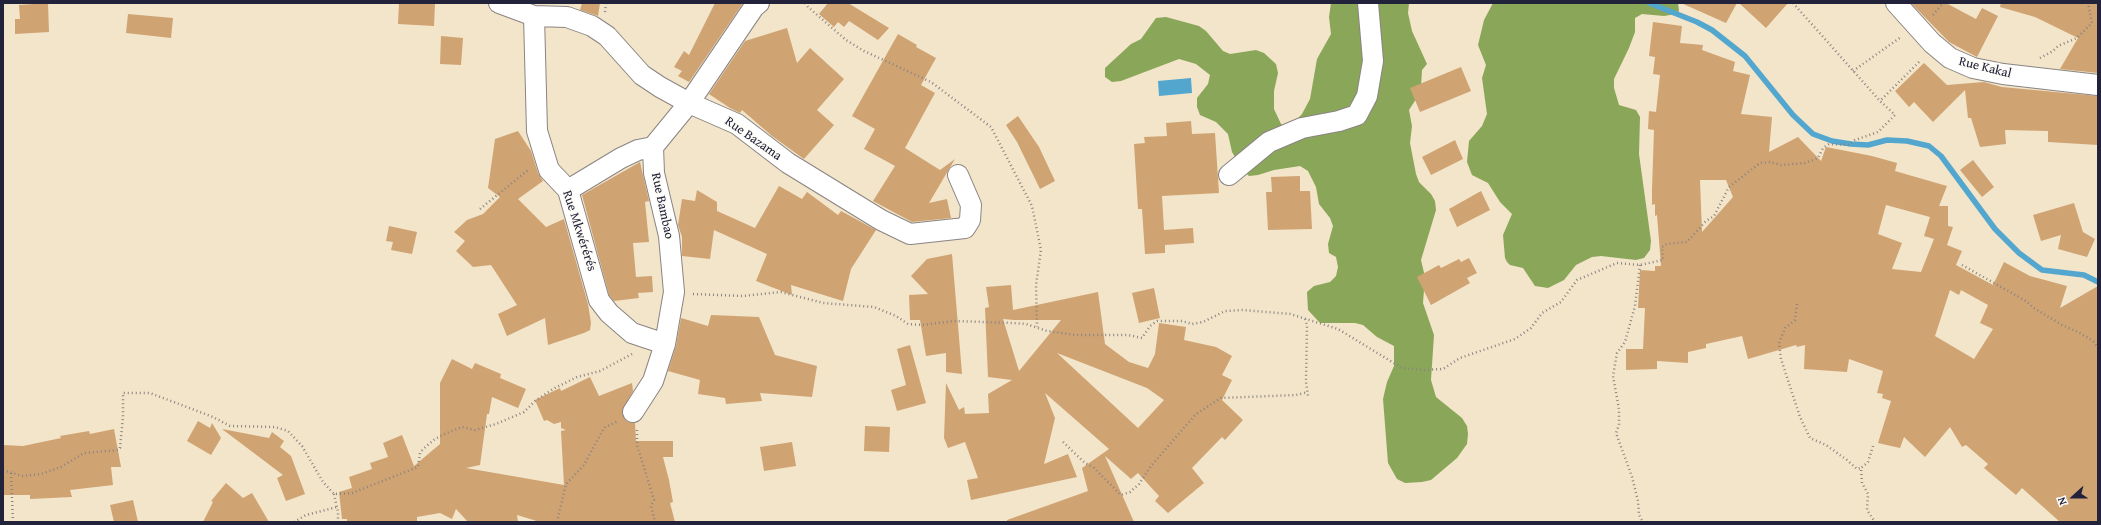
<!DOCTYPE html>
<meta charset="utf-8">
<style>
body{margin:0}
#map{position:relative;width:2101px;height:525px;overflow:hidden;background:#f2e5ca;font-family:"Gentium Book Plus",serif}
canvas{display:block}
.frame{position:absolute;inset:0;border:4px solid #22223b;pointer-events:none}
.north{position:absolute;left:2053px;top:477px;width:40px;height:40px;-webkit-text-stroke:3px #fdfcf7;paint-order:stroke;rotate:249deg;font-size:11px;font-weight:700;line-height:16px;text-align:center;color:#22223b}
.north::after{content:'';display:block;margin:auto;width:14px;height:18px;background:#22223b;clip-path:polygon(50% 0,100% 100%,50% 72%,0 100%)}
</style>
<div id="map">
<canvas width="2101" height="525"></canvas>
<div class="frame"></div>
<div class="north">N</div>
</div>
<script>
const ctx = document.querySelector('canvas').getContext('2d');
ctx.lineJoin = 'round';
function paint(path, color) { ctx.fillStyle = color; ctx.fill(path, 'evenodd'); }
const toPath = rows => new Path2D(rows.map(r => 'M' + r).join(''));
function strokePath(path, color, width, dash) { ctx.strokeStyle = color; ctx.lineWidth = width; ctx.lineCap = dash ? 'butt' : 'round'; ctx.setLineDash(dash || []); ctx.stroke(path); }
function write(font, color, halo, rows, align = 'center') {
  ctx.font = font + ' "Gentium Book Plus",serif'; ctx.lineWidth = 4; ctx.setLineDash([]); ctx.textBaseline = 'middle'; ctx.strokeStyle = halo; ctx.fillStyle = color; for (const [text, x, y, turn = 0] of rows) {
    ctx.save(); ctx.translate(x, y); ctx.rotate((+turn || 0) * Math.PI / 180); ctx.textAlign = isNaN(turn) ? turn : align; if (halo) ctx.strokeText(text, 0, 0); ctx.fillText(text, 0, 0); ctx.restore();
  }
}
const forest = toPath([
 [1331,3,1409,3,1408,13,1412,31,1427,64,1422,70,1421,87,1418,96,1409,110,1412,126,1410,143,1416,174,1419,182,1431,194,1435,201,1436,210,1421,260,1425,277,1423,303,1434,335,1431,380,1436,397,1462,418,1467,426,1468,434,1467,444,1457,458,1431,480,1422,482,1405,483,1397,479,1388,463,1383,399,1387,382,1394,366,1394,346,1377,337,1363,325,1355,323,1320,323,1308,310,1307,292,1314,286,1330,282,1336,276,1338,267,1336,257,1329,253,1328,244,1333,226,1330,218,1319,204,1316,187,1308,171,1300,166,1274,170,1258,175,1249,176,1243,170,1232,152,1228,134,1216,122,1200,115,1197,107,1197,98,1208,84,1210,75,1196,64,1179,59,1121,81,1112,82,1105,77,1105,68,1131,44,1141,39,1156,18,1166,17,1199,26,1206,31,1223,51,1230,54,1256,50,1264,53,1276,64,1278,73,1274,91,1274,109,1281,124,1289,127,1302,114,1310,99,1317,59,1331,34,1329,17],
 [1493,3,1678,3,1679,11,1676,14,1664,16,1642,14,1635,18,1635,32,1629,48,1614,79,1614,88,1619,105,1636,110,1640,117,1639,154,1651,241,1650,250,1644,258,1636,260,1601,256,1592,257,1576,265,1564,280,1548,288,1535,286,1523,268,1510,265,1507,262,1505,258,1503,235,1512,214,1500,202,1488,183,1472,175,1467,162,1469,141,1482,126,1487,114,1482,78,1486,65,1478,45,1484,20]
]);
const water = toPath([
 [1191,78,1192,93,1159,96,1158,81]
]);
const stream = toPath([
 [1649,3,1697,22,1712,30,1745,56,1793,115,1813,134,1832,141,1851,144,1868,145,1887,140,1907,141,1929,146,1941,156,1995,229,2019,253,2042,270,2084,275,2098,282]
]);
const building = toPath([
 [48,3,49,32,15,34,15,19,20,19,19,5],
 [399,3,435,3,434,26,398,24],
 [582,3,600,3,598,16,580,10],
 [715,3,743,3,689,82,678,76,682,71,674,67,684,51,689,55],
 [828,3,848,3,889,28,878,40,849,21,844,27,838,22,834,27,819,14],
 [1681,3,1737,3,1726,23],
 [1739,3,1788,3,1766,28],
 [1911,3,1946,3,1976,19,1982,8,1998,16,1977,57,1949,42],
 [2001,3,2098,3,2098,73,2060,69,2078,38,2035,17,2000,7],
 [128,14,173,18,171,38,126,33],
 [1653,22,1682,26,1680,43,1703,45,1702,50,1735,62,1733,71,1750,75,1741,114,1772,117,1769,152,1798,137,1821,161,1826,147,1872,156,1897,163,1895,171,1947,186,1939,206,1948,206,1948,226,1953,227,1947,245,1962,251,1956,265,1993,285,2004,262,2030,276,2067,286,2060,308,2098,286,2098,522,2060,522,2022,488,2016,495,1984,468,1988,464,1966,445,1962,447,1950,427,1925,457,1904,437,1900,448,1878,443,1891,401,1882,398,1883,394,1877,393,1883,371,1849,359,1847,372,1804,369,1805,345,1797,347,1796,345,1748,359,1742,336,1706,344,1706,348,1688,352,1688,363,1657,361,1657,369,1626,370,1626,349,1643,349,1645,308,1638,308,1640,270,1655,271,1655,266,1661,266,1657,215,1655,216,1655,204,1652,205,1652,190,1654,130,1648,129,1649,111,1656,112,1660,75,1653,74,1655,57,1649,56],
 [1700,180,1726,180,1733,197,1702,232],
 [1886,205,1930,217,1924,236,1934,239,1921,272,1892,269,1902,243,1878,234],
 [1950,290,1959,295,1961,290,1988,305,1980,323,1993,329,1974,359,1935,336],
 [787,28,797,63,810,48,844,79,817,110,834,125,804,159,772,136,742,110,740,113,730,108,709,94,745,41],
 [898,34,917,45,916,47,936,58,921,85,935,93,905,148,940,170,955,159,929,203,947,199,951,218,912,222,873,201,895,166,864,149,875,129,852,116],
 [441,36,463,38,461,65,440,64],
 [1924,63,1947,85,1984,82,2002,87,2098,96,2098,145,2048,142,2048,131,2005,130,2006,144,1980,147,1971,118,1968,118,1965,90,1933,122,1914,102,1909,107,1895,91],
 [1461,67,1471,91,1420,112,1410,88],
 [1018,116,1039,147,1055,181,1040,189,1017,142,1006,125],
 [1191,121,1192,134,1215,133,1219,193,1162,196,1164,230,1193,228,1194,243,1165,245,1165,253,1145,254,1142,209,1138,209,1134,144,1145,143,1144,137,1167,136,1166,123],
 [518,131,531,151,538,173,543,181,518,199,546,227,564,219,588,304,591,323,590,330,584,333,548,345,545,318,507,336,498,314,517,305,491,265,473,267,456,251,465,241,454,232,467,220,483,214,500,197,488,188,495,139],
 [1455,140,1463,159,1431,175,1422,157],
 [1973,160,1994,187,1982,197,1960,170],
 [640,162,649,201,645,202,649,242,633,243,636,277,652,276,653,292,638,293,639,298,614,301,609,295,582,195],
 [1300,176,1300,191,1310,191,1312,229,1268,230,1266,192,1272,192,1271,177],
 [779,186,802,199,807,192,838,215,841,211,876,230,851,269,843,301,791,285,792,295,756,281,767,254,714,230,710,259,682,256,682,237,678,225,682,199,695,201,697,190,717,202,717,211,755,228],
 [1481,191,1490,210,1457,227,1449,209],
 [2074,203,2083,232,2095,239,2087,257,2058,249,2061,235,2041,241,2033,215],
 [389,226,417,232,412,254,391,250,393,242,386,241],
 [952,254,958,325,962,374,946,372,946,353,926,356,920,320,910,320,909,295,928,294,911,276,927,259],
 [1469,258,1477,273,1467,278,1470,283,1431,305,1417,277,1439,265,1441,268,1459,259,1461,262],
 [1011,285,1013,310,1098,292,1105,344,1129,362,1148,368,1155,354,1159,323,1186,327,1184,340,1216,347,1232,356,1222,375,1232,380,1222,400,1243,420,1225,440,1222,437,1192,468,1204,483,1168,513,1155,501,1159,496,1138,473,1131,479,1105,456,1134,522,1007,522,1007,520,1088,491,1082,468,1109,449,1045,393,1055,418,1044,464,1068,454,1077,477,971,500,967,480,978,478,965,442,948,448,944,438,946,383,959,410,964,407,965,414,989,413,988,394,1012,380,988,377,985,308,989,307,986,287],
 [1003,319,1014,320,1061,320,1019,371],
 [1057,353,1147,388,1164,400,1138,428],
 [1154,288,1160,318,1139,323,1132,293],
 [711,315,759,317,775,355,817,366,812,397,760,393,762,401,726,404,725,398,698,394,700,380,668,371,676,346,681,318,708,326],
 [910,345,926,403,897,411,891,390,906,385,897,349],
 [452,359,472,369,475,363,501,374,500,378,526,389,518,408,492,397,489,414,487,414,480,465,466,468,564,485,561,431,566,430,561,428,561,422,554,424,547,420,544,421,535,400,560,388,561,391,590,377,599,396,632,383,633,391,622,412,626,421,635,423,636,441,673,441,673,457,663,457,669,480,673,502,670,503,675,522,540,522,517,515,518,522,468,522,456,509,452,519,440,513,417,517,417,522,347,522,347,519,342,519,339,492,352,488,349,477,372,469,370,463,388,457,383,443,402,435,414,466,440,444,440,383],
 [198,421,210,428,212,423,221,438,211,455,187,441],
 [865,426,890,427,889,452,864,451],
 [114,429,121,467,111,467,113,485,70,490,72,497,30,499,30,495,3,495,3,445,23,446,61,438,60,436,89,431,90,434],
 [222,429,269,438,272,432,284,441,280,447,291,456,305,494,286,501,277,478,283,475],
 [792,442,796,466,764,471,760,447],
 [226,483,243,498,252,493,269,522,203,522,213,502,211,501],
 [133,500,138,522,114,522,110,505]
]);
const path = toPath([
 [805,3,808,7,846,40,864,51,931,82,991,127,1032,206,1041,250,1036,285,1037,327],
 [1793,3,1880,101],
 [605,12,606,3],
 [1933,15,1943,3],
 [2040,58,2053,51,2058,46,2077,38,2092,23,2088,3],
 [1853,71,1901,37],
 [480,209,528,170],
 [1640,265,1635,306,1625,342,1617,353,1613,376,1619,409,1619,425,1616,433,1632,477,1638,501,1639,515,1643,522],
 [1962,265,2026,301,2034,308,2062,325,2080,333,2093,341,2098,348],
 [693,294,743,296,781,292,823,303,874,307,896,316,908,324,923,325,954,321,1013,323,1026,324,1047,331,1076,335,1128,335,1142,338,1150,326,1157,321,1182,321,1192,324,1203,322,1225,311,1243,310,1290,314,1338,329,1402,368,1423,370,1443,369,1460,358,1515,339,1531,328,1542,313,1561,302,1577,280,1617,263,1640,265,1663,260,1662,247,1667,244,1687,242,1706,221,1714,216,1729,187,1760,163,1770,162,1781,165,1805,163,1818,158,1823,148,1829,144,1849,145,1855,140,1878,132,1895,115,1880,101,1921,60],
 [1797,304,1795,320,1785,328,1779,343,1781,359,1800,417,1810,438,1826,445,1847,460,1857,469,1861,468],
 [1305,319,1307,325,1306,382,1308,396],
 [637,430,637,445,654,500,651,506,655,522],
 [1063,442,1085,463,1093,467,1121,495,1130,492,1139,484,1151,466,1196,414,1221,398,1296,395,1308,392],
 [1873,446,1868,462,1861,468,1862,483,1868,494,1867,510,1875,522],
 [3,470,22,476,41,474,61,467,84,453,118,450,120,448,123,417,123,393,150,393,213,417,230,426,275,427,288,431,302,446,323,482,334,494,352,493,418,467,420,453,423,449,435,439,447,433,462,427,475,430,496,424,524,412,535,401,553,389,577,377,600,371,632,354],
 [11,473,13,522],
 [334,494,338,512,338,522],
 [294,522,306,515,337,507],
 [557,522,566,484,584,465,604,428,618,421]
]);
const minor = toPath([
 [499,3,534,16,567,17,592,26,607,36,642,75,660,87,689,103,737,124,788,163,881,220,910,234,965,228,970,220,971,205,958,175],
 [1896,3,1932,43,1950,58,1973,68,2003,74,2098,85],
 [534,16,537,131,549,170,568,190,599,300,609,313,632,333,665,344],
 [1229,175,1269,142,1302,128,1339,121,1357,115,1367,96,1373,61,1368,3],
 [568,190,621,158,638,150,653,147],
 [633,412,653,381,665,344,674,292,669,236,654,173,653,147,689,103,754,7,759,3]
]);
const streetNames = [
 ["Rue Kakal",1985,68,14],
 ["Rue Bazama",753,139,35],
 ["Rue Bambao",662,206,78],
 ["Rue Mkwérérés",579,231,72]
];
paint(forest, '#8aa659');
paint(water, '#53a7cf');
strokePath(stream, '#53a7cf', 5.5);
paint(building, '#d0a373');
strokePath(minor, '#8a8482', 22);
strokePath(path, '#8a8482', 2.5, [1, 3]);
strokePath(minor, '#fff', 20);
write('13px', '#22223b', '#fdfcf7', streetNames);
</script>
